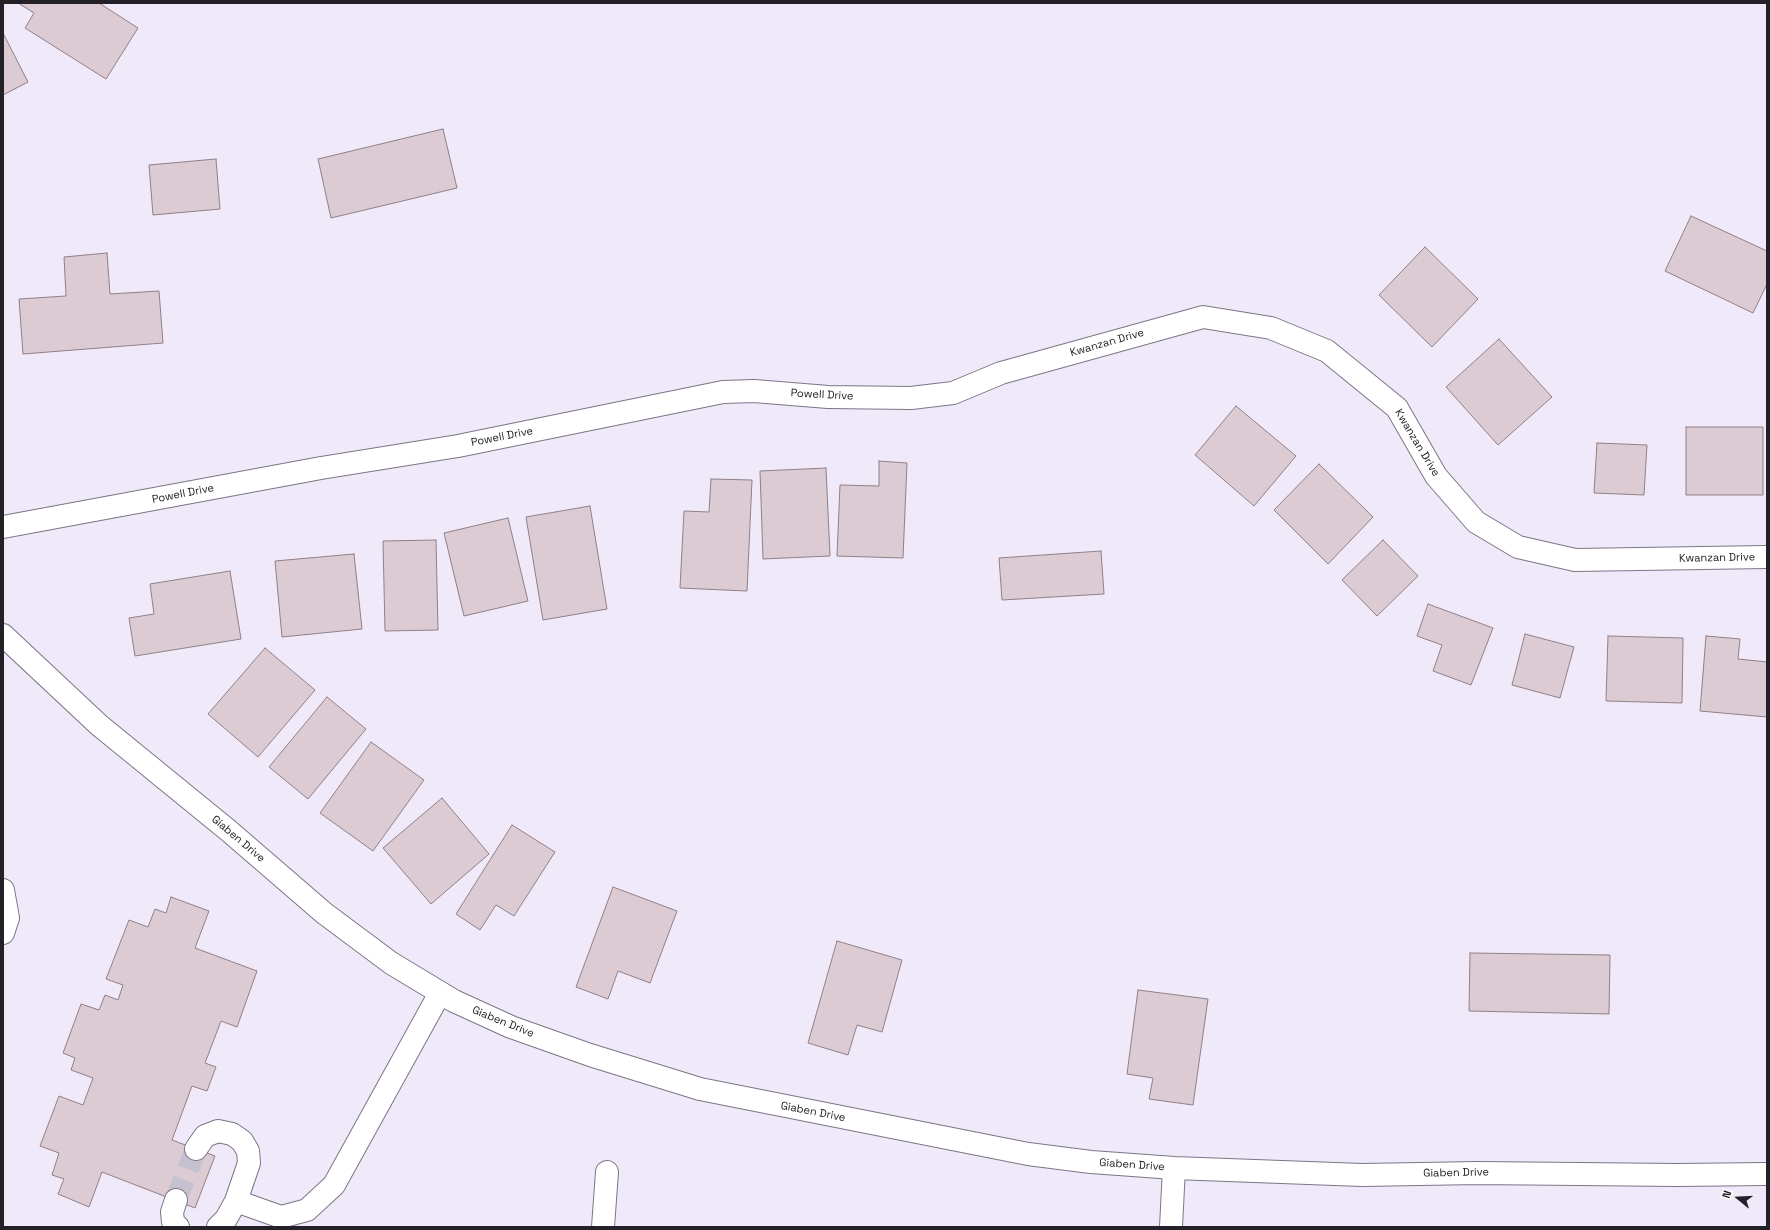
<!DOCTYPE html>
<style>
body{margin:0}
#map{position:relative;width:1770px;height:1230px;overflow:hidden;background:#efe9fa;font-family:"Space Grotesk",sans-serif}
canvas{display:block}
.frame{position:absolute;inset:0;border:4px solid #232127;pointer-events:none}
.north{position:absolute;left:1718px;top:1178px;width:40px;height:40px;-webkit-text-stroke:3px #fff;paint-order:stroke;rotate:288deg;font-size:11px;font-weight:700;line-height:16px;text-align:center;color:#232127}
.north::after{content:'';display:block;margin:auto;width:14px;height:18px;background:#232127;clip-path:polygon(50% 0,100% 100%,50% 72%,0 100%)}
</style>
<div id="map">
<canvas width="1770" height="1230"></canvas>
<div class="frame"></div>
<div class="north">N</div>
</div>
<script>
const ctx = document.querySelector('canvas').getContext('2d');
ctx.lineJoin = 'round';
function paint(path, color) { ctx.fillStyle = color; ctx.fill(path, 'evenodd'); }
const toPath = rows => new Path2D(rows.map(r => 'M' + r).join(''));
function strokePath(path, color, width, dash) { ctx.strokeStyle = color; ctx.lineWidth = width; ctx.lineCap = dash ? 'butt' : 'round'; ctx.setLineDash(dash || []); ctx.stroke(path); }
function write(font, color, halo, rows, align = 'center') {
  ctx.font = font + ' "Space Grotesk",sans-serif'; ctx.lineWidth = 3.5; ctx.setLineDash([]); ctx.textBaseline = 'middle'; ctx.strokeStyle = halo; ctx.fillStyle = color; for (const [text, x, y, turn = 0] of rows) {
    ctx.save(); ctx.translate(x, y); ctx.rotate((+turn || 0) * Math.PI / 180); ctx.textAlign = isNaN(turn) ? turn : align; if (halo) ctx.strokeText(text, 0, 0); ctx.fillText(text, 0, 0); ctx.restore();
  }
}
const building = toPath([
 [18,3,99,3,138,28,106,79,25,28,34,13,18,3],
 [3,33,28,82,3,95,3,33],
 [443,129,457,188,331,218,318,159,443,129],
 [216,159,220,209,153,215,149,165,216,159],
 [1691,216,1767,251,1767,284,1753,313,1665,271,1691,216],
 [1425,247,1478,299,1432,347,1379,295,1425,247],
 [107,253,110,294,159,291,163,343,23,354,19,299,66,296,64,257,107,253],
 [1499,339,1552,397,1498,445,1446,387,1499,339],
 [1236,406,1296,456,1254,506,1195,455,1236,406],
 [1686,427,1763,427,1763,495,1686,495,1686,427],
 [1597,443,1647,445,1644,495,1594,493,1597,443],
 [879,461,907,463,903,558,837,556,840,485,879,486,879,461],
 [1319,464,1373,517,1328,564,1274,510,1319,464],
 [826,468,830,556,763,559,760,471,826,468],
 [711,479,752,480,747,591,680,588,684,511,709,512,711,479],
 [590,506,607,609,543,620,526,517,590,506],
 [508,518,528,601,464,616,444,533,508,518],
 [436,540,438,630,385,631,383,541,436,540],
 [1383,540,1418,576,1377,616,1342,580,1383,540],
 [1101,551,1104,594,1002,600,999,558,1101,551],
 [354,554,362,629,282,637,275,561,354,554],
 [230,571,241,639,135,656,129,618,154,614,150,584,230,571],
 [1428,604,1493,628,1471,685,1433,671,1442,645,1417,636,1428,604],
 [1525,634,1574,647,1560,698,1512,685,1525,634],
 [1608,636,1683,638,1682,703,1606,701,1608,636],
 [1706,636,1740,639,1738,659,1767,662,1767,717,1700,711,1706,636],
 [265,648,315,690,258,757,208,714,265,648],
 [327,697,366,729,308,799,269,767,327,697],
 [371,742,424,780,373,851,320,813,371,742],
 [442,798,489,854,431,904,383,848,442,798],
 [512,825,555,852,514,916,496,905,480,930,456,914,512,825],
 [613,887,677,911,650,983,618,971,608,999,576,987,613,887],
 [171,897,209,911,195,948,257,971,237,1027,221,1021,205,1063,216,1067,207,1091,192,1086,172,1140,215,1156,195,1208,102,1172,89,1207,58,1194,64,1179,52,1175,59,1153,40,1146,59,1096,83,1105,93,1078,71,1070,75,1058,63,1053,81,1004,99,1010,105,995,118,1000,123,985,106,979,129,920,148,927,155,909,166,913,171,897],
 [837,941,902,960,882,1032,857,1025,848,1055,808,1043,837,941],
 [1470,953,1610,955,1609,1014,1469,1011,1470,953],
 [1138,990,1208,999,1193,1105,1149,1099,1153,1078,1127,1074,1138,990]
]);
const minorTunnel = toPath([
 [176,1200,196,1149]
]);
const minor = toPath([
 [3,527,321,468,458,446,723,392,754,391,828,397,911,398,953,393,1001,373,1203,317,1271,328,1327,351,1397,408,1436,476,1476,522,1518,547,1575,560,1767,557],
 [3,635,99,725,229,831,324,913,391,963,454,1001,511,1027,590,1055,700,1089,1028,1154,1091,1162,1174,1168,1362,1175,1478,1173,1677,1175,1767,1174],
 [3,890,8,918,3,933],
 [196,1149,205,1136,218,1131,232,1134,242,1141,248,1151,249,1163,236,1201,281,1217,307,1210,334,1185,440,993],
 [176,1200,172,1212,173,1222,178,1227],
 [218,1227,226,1219,236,1201],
 [603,1227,607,1172],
 [1171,1227,1174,1168]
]);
const streetNames = [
 ["Kwanzan Drive",1107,343,-16],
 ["Powell Drive",822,395,3],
 ["Powell Drive",502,437,-11],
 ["Kwanzan Drive",1417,443,59],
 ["Powell Drive",183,494,-11],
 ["Kwanzan Drive",1717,558,-1],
 ["Giaben Drive",238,839,40],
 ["Giaben Drive",503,1022,22],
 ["Giaben Drive",813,1112,11],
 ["Giaben Drive",1132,1165,4],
 ["Giaben Drive",1456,1173,-1]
];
paint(building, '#ddcbd3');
strokePath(building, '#907f86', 1);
strokePath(minorTunnel, '#c6c1d0', 22, [22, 11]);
strokePath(minor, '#7b7685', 24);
strokePath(minor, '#fff', 22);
write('11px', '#232127', '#fff', streetNames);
</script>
